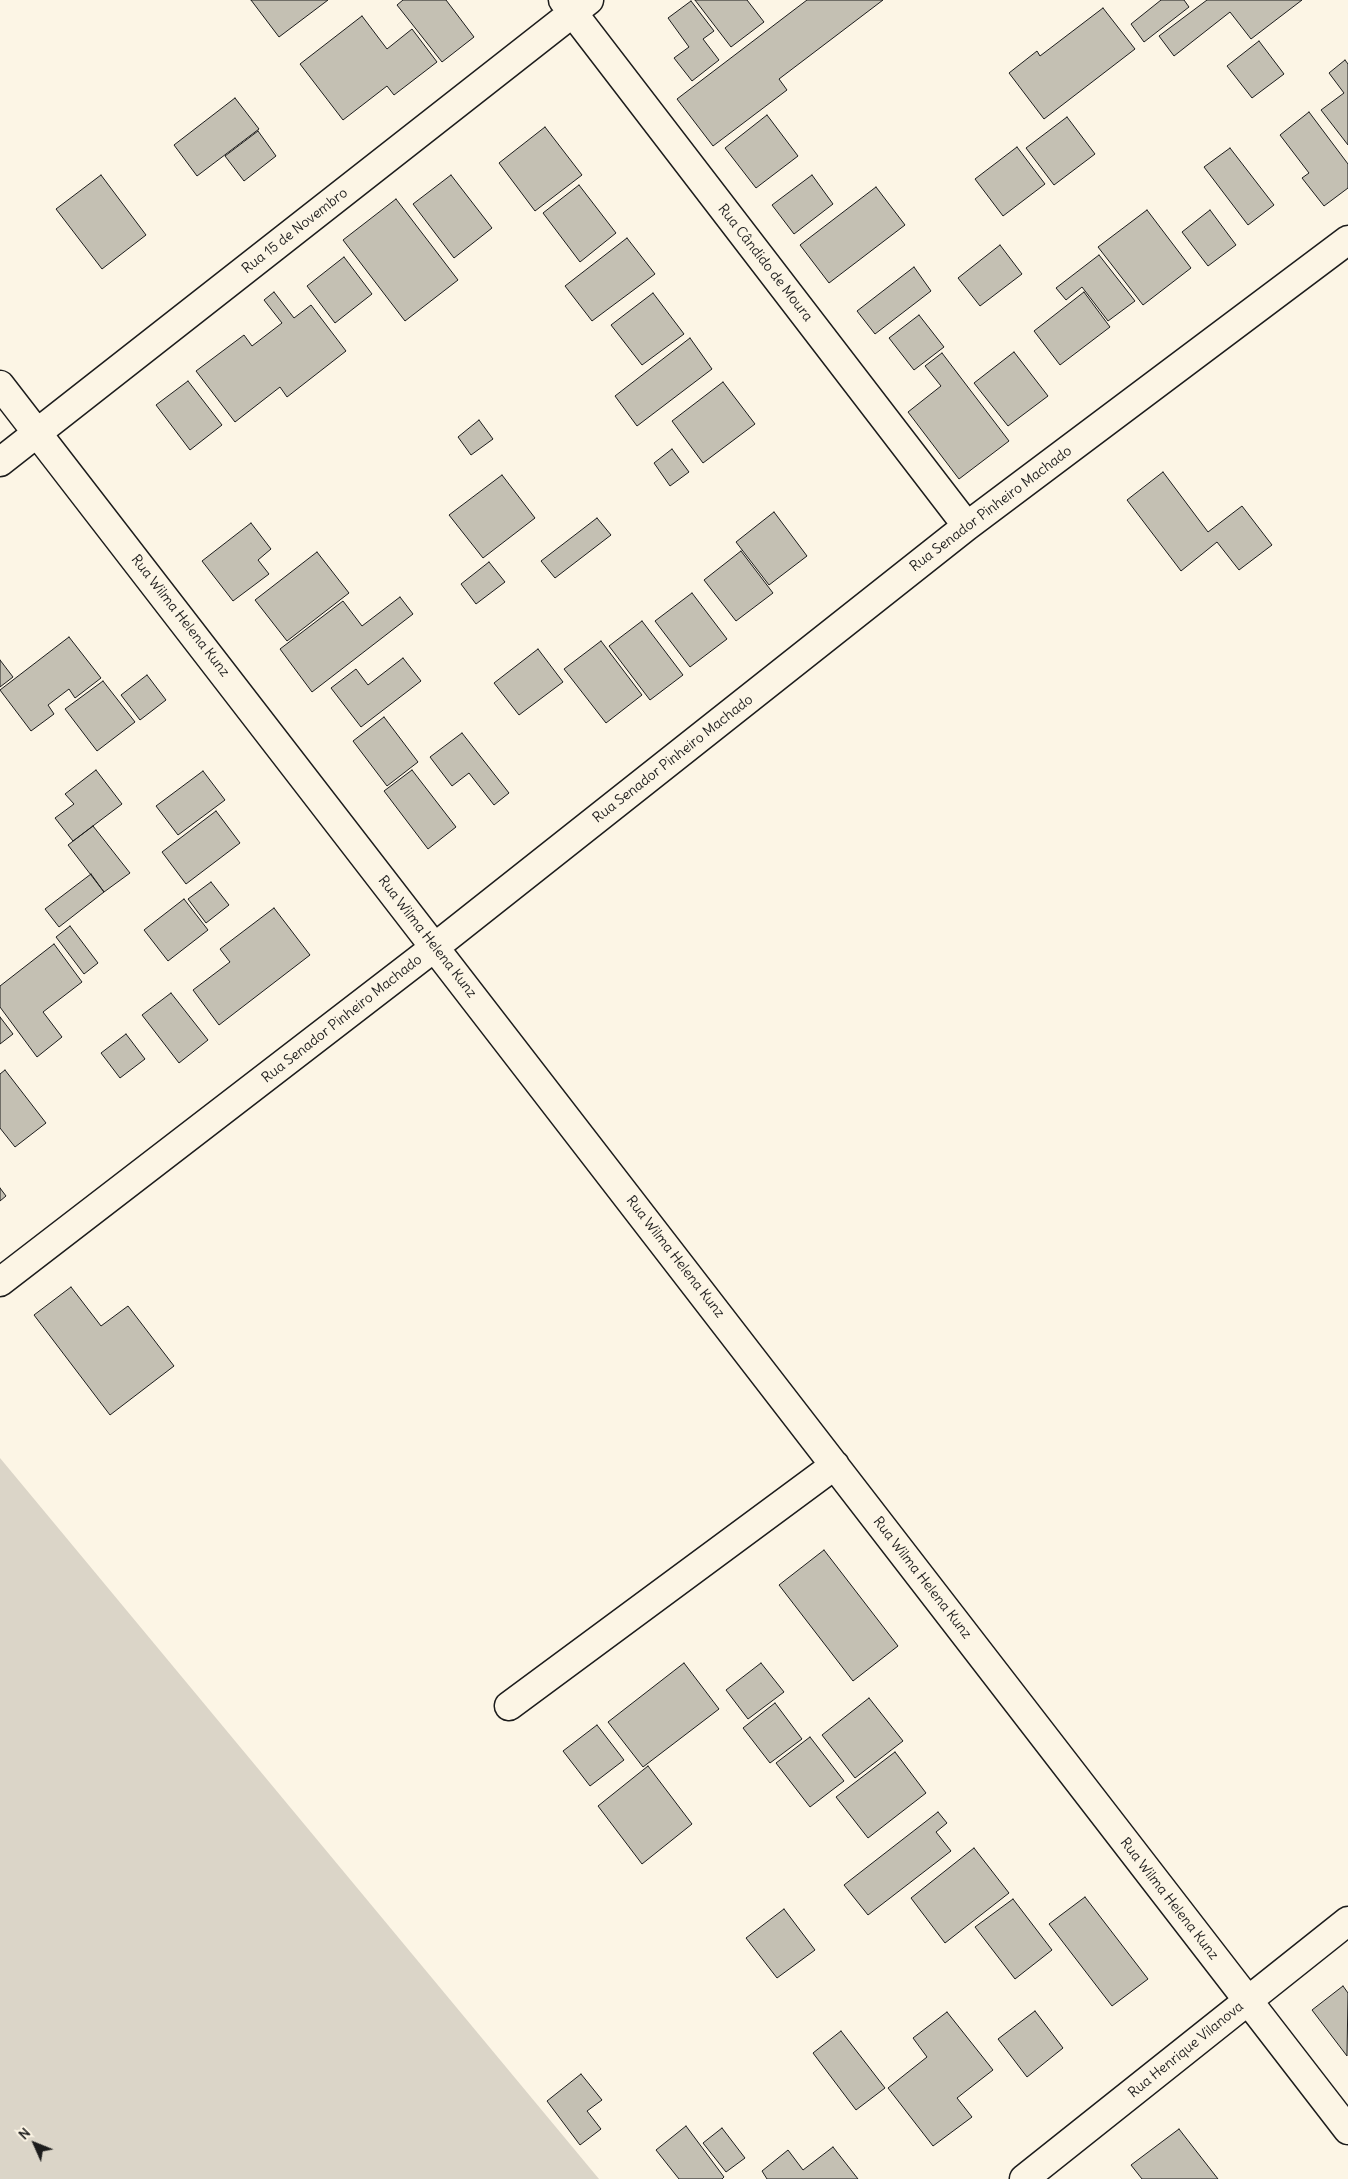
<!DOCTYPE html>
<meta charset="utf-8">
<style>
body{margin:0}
#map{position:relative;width:1348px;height:2179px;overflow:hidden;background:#fcf5e5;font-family:Delius,sans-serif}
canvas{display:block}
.north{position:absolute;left:10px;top:2119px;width:50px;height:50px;-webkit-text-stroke:4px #fcf5e5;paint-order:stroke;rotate:314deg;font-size:14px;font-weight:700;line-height:20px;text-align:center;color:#1c1c1c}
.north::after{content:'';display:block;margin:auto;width:18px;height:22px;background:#1c1c1c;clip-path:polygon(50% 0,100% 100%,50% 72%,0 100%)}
</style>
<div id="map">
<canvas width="1348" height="2179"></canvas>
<div class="north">N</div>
</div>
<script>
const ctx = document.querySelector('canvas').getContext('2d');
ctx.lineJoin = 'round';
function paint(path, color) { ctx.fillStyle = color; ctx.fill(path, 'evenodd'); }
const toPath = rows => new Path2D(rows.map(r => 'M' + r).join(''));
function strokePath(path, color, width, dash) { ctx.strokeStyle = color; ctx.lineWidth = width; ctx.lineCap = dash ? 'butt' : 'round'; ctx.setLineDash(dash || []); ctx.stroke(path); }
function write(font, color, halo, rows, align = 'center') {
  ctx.font = font + ' Delius,sans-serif'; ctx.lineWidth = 4.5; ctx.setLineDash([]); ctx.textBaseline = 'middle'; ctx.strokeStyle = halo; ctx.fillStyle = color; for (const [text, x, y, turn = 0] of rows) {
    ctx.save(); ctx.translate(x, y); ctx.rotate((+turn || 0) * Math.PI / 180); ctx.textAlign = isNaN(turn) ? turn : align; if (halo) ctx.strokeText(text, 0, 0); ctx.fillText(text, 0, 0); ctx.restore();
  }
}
const green = toPath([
 [0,1458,599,2179,0,2179]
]);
const building = toPath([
 [251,0,328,0,279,37,251,0],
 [403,0,446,0,474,37,442,62,397,5,403,0],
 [695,0,747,0,764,22,731,47,695,0],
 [807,0,883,0,779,79,787,90,713,146,677,99,807,0],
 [1161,0,1184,0,1189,7,1144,42,1131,24,1161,0],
 [1207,0,1302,0,1251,39,1230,12,1174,56,1159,36,1207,0],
 [691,1,714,31,703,39,719,60,692,81,674,58,689,47,668,18,691,1],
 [1103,8,1135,49,1044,119,1009,73,1037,51,1040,56,1103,8],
 [362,16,387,49,412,29,437,62,394,95,387,86,343,120,300,64,362,16],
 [1259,41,1284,74,1252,98,1227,66,1259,41],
 [1345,60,1348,64,1348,145,1321,110,1344,93,1329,73,1345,60],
 [235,98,259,129,197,176,174,145,235,98],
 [1309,112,1348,164,1348,188,1324,206,1302,178,1309,173,1280,135,1309,112],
 [767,115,798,156,756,188,725,148,767,115],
 [1067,117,1095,154,1054,185,1026,148,1067,117],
 [545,127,582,175,535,211,499,163,545,127],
 [258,131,276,156,244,181,225,156,258,131],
 [1017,147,1045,184,1003,216,975,179,1017,147],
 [1230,148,1274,205,1248,225,1204,167,1230,148],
 [101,175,146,235,102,269,56,209,101,175],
 [451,175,492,228,454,258,413,204,451,175],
 [812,175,833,204,794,234,772,205,812,175],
 [579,185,616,233,580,262,543,213,579,185],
 [876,187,905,225,829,283,800,245,876,187],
 [396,199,458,280,405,321,343,240,396,199],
 [1147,210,1191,268,1143,305,1098,247,1147,210],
 [1210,210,1236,245,1208,266,1182,232,1210,210],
 [627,238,655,274,592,321,565,286,627,238],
 [1000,245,1022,274,980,306,958,278,1000,245],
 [1099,255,1135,301,1108,321,1082,287,1066,300,1056,288,1099,255],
 [344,257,372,294,335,323,307,286,344,257],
 [914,267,931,291,875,334,857,311,914,267],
 [274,292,294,318,311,305,346,351,287,397,280,387,235,422,196,371,244,335,252,346,282,323,264,300,274,292],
 [1084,292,1110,327,1060,365,1034,331,1084,292],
 [653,293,684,334,642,365,611,325,653,293],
 [919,315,944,347,914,370,889,338,919,315],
 [690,338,712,369,637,426,615,396,690,338],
 [1014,352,1048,396,1008,426,974,383,1014,352],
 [942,353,1009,441,959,479,908,412,941,386,925,366,942,353],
 [188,381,222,425,190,450,156,405,188,381],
 [723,382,755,424,703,463,672,421,723,382],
 [479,420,493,439,471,455,458,437,479,420],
 [672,449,689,472,670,486,654,463,672,449],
 [1163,472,1208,532,1242,506,1272,545,1239,570,1217,542,1181,571,1127,500,1163,472],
 [502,475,535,518,483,558,449,515,502,475],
 [774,512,807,556,769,585,736,542,774,512],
 [597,518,611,535,555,578,541,561,597,518],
 [251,523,271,549,258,560,269,574,233,601,202,561,251,523],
 [741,551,773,593,736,621,704,580,741,551],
 [317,552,349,593,287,641,255,600,317,552],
 [489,562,505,582,476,604,461,584,489,562],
 [692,593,727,639,690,667,655,621,692,593],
 [400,597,413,614,312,692,280,649,343,601,362,626,400,597],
 [642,621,683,675,650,700,609,646,642,621],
 [69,637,101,678,75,698,69,689,48,705,54,714,31,731,0,690,69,637],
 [601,641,642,695,606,723,564,669,601,641],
 [538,649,563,682,519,715,494,683,538,649],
 [403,658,421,681,361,727,331,688,356,669,368,685,403,658],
 [0,660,13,677,0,687,0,660],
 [147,675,166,700,140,720,121,695,147,675],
 [103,681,135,722,97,751,65,709,103,681],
 [384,717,418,762,387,786,353,741,384,717],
 [462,733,509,793,494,805,469,773,452,786,430,757,462,733],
 [96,770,122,804,73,841,55,818,74,804,65,794,96,770],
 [412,770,456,827,428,849,384,791,412,770],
 [203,771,225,800,178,835,156,806,203,771],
 [216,811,240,843,186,884,162,852,216,811],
 [93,826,130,873,104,892,68,845,93,826],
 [91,874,104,892,59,927,45,909,91,874],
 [211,882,229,905,206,923,188,899,211,882],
 [184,899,208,930,168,961,144,930,184,899],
 [274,908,310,955,219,1025,193,990,230,962,220,949,274,908],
 [70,926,98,963,84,974,56,937,70,926],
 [54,944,82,982,43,1012,62,1037,37,1057,0,1007,0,986,54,944],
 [171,993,208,1040,179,1063,142,1015,171,993],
 [0,1017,13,1034,0,1044,0,1017],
 [126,1034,145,1059,120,1078,101,1053,126,1034],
 [5,1070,46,1123,15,1147,0,1128,0,1074,5,1070],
 [0,1188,6,1196,0,1201,0,1188],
 [71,1287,101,1326,128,1306,174,1366,110,1415,34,1315,71,1287],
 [824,1550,898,1646,853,1681,779,1585,824,1550],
 [684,1663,719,1709,643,1767,608,1722,684,1663],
 [761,1663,784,1692,748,1719,726,1690,761,1663],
 [869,1698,903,1741,855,1778,822,1735,869,1698],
 [775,1703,802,1739,770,1763,743,1728,775,1703],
 [597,1725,624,1760,590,1786,563,1751,597,1725],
 [810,1737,844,1781,810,1807,776,1763,810,1737],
 [895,1752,926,1793,868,1838,836,1797,895,1752],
 [648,1766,692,1824,642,1864,598,1806,648,1766],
 [938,1812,947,1823,936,1832,951,1851,868,1915,844,1885,938,1812],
 [974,1848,1009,1893,945,1943,911,1898,974,1848],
 [1085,1897,1148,1979,1112,2006,1049,1924,1085,1897],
 [1013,1899,1052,1950,1015,1979,975,1927,1013,1899],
 [784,1909,815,1950,777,1978,746,1938,784,1909],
 [1343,1986,1348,1993,1347,2056,1312,2010,1343,1986],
 [1035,2011,1063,2048,1027,2077,998,2039,1035,2011],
 [947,2012,993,2070,957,2098,972,2117,933,2146,888,2088,927,2057,913,2038,947,2012],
 [841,2031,885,2088,856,2110,813,2053,841,2031],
 [581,2074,602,2100,587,2111,601,2129,580,2145,547,2101,581,2074],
 [686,2126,724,2177,722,2179,679,2179,656,2150,686,2126],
 [722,2128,745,2158,726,2172,703,2143,722,2128],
 [1179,2129,1218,2179,1142,2179,1131,2165,1179,2129],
 [833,2147,858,2179,767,2179,762,2171,788,2150,803,2170,833,2147]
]);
const street = toPath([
 [563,0,967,526],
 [0,385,1348,2130],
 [0,462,589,0],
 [0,1282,435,947,967,526,1348,240],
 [509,1706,835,1465],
 [1024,2179,1348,1921]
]);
const streetNames = [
 ["Rua 15 de Novembro",295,231,-38],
 ["Rua Cândido de Moura",765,263,52],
 ["Rua Senador Pinheiro Machado",991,509,-37],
 ["Rua Wilma Helena Kunz",180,616,52],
 ["Rua Senador Pinheiro Machado",673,759,-38],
 ["Rua Wilma Helena Kunz",427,937,52],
 ["Rua Senador Pinheiro Machado",342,1019,-38],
 ["Rua Wilma Helena Kunz",675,1257,52],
 ["Rua Wilma Helena Kunz",922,1578,52],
 ["Rua Wilma Helena Kunz",1169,1899,52],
 ["Rua Henrique Vilanova",1186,2050,-39]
];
paint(green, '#dbd5c8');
paint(building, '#c4c0b3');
strokePath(building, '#1c1c1c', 1);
strokePath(street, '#1c1c1c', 31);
strokePath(street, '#fcf5e5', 28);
write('14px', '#1c1c1c', '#fcf5e5', streetNames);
</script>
